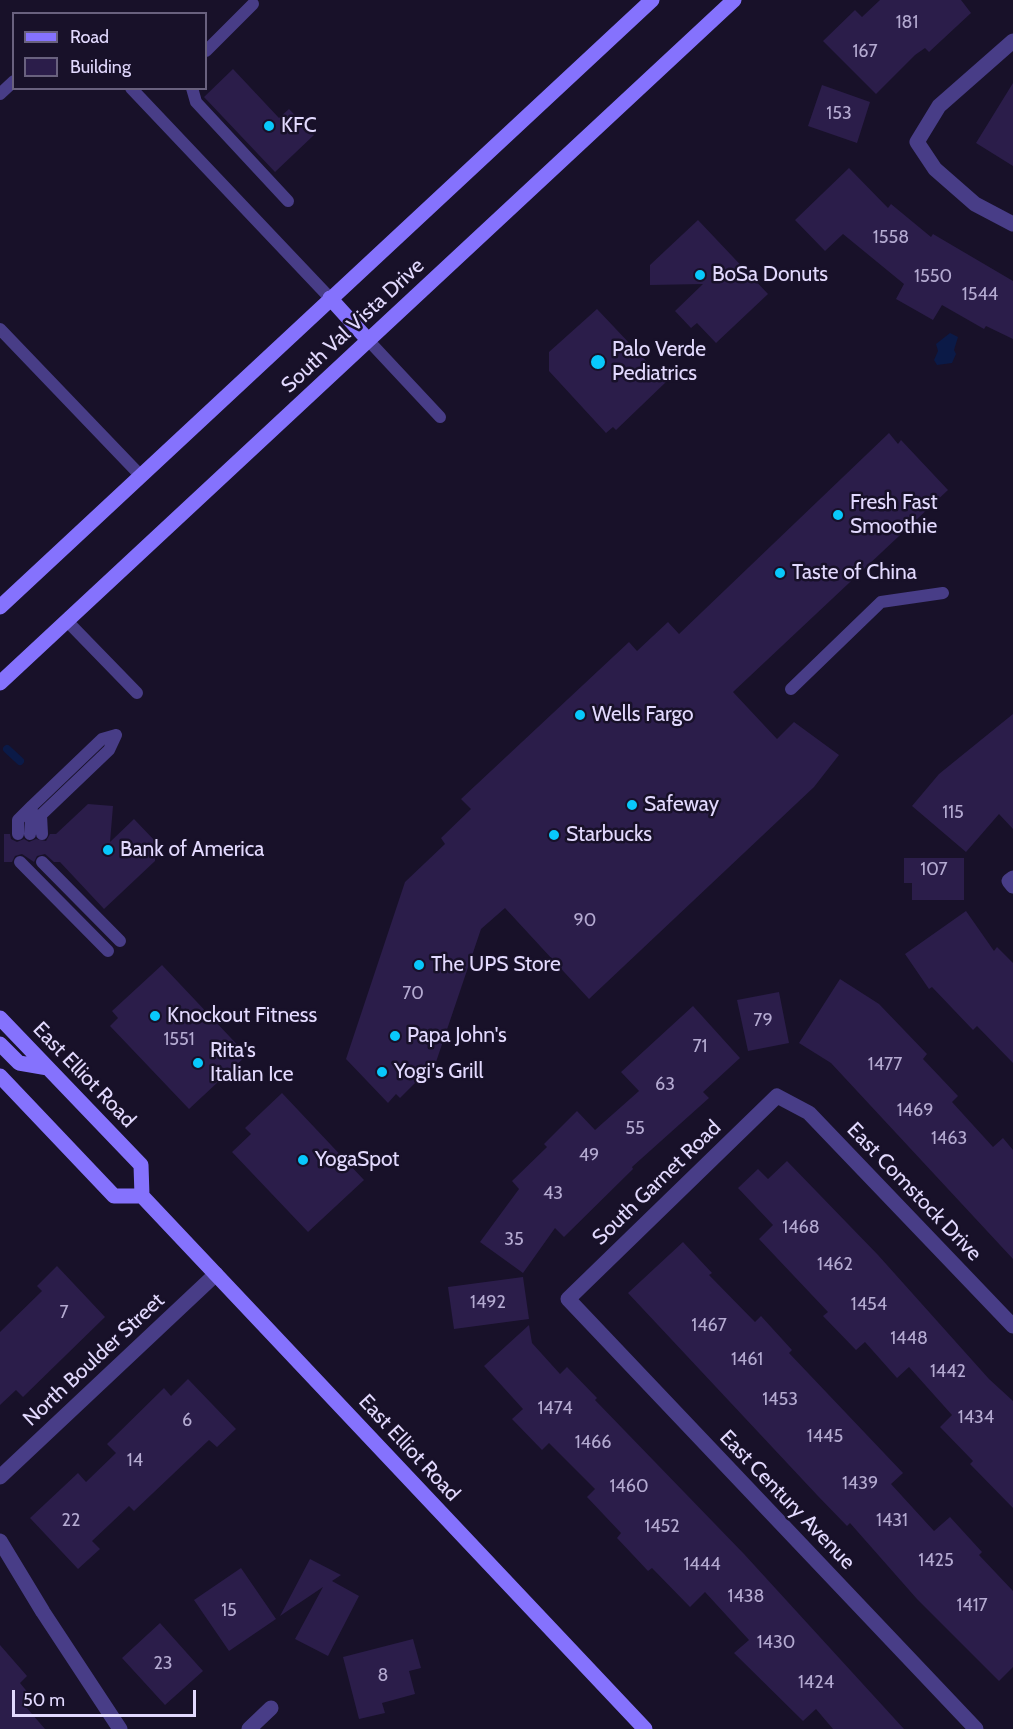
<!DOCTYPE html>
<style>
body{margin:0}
#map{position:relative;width:1013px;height:1729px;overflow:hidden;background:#181129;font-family:Cabin,sans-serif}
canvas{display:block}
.legend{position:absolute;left:12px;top:12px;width:195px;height:78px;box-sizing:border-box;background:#181129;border:2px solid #69617e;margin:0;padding:8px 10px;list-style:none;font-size:18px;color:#e2d9fe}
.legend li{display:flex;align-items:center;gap:12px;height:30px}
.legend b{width:30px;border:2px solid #69617e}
.scale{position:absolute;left:12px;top:1690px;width:184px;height:27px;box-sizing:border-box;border:3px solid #e2d9fe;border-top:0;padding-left:8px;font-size:18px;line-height:21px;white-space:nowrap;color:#e2d9fe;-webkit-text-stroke:4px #181129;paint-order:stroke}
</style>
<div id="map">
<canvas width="1013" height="1729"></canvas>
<ul class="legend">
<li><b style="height:8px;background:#8572fd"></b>Road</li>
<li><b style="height:16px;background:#2b1d4a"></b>Building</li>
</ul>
<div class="scale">50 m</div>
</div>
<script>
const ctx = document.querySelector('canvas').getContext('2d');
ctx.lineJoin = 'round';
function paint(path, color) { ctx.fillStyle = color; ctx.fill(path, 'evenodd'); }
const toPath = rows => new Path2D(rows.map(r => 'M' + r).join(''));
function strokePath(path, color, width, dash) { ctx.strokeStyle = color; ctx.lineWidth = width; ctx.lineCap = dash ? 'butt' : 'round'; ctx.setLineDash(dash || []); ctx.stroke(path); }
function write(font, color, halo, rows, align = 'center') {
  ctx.font = font + ' Cabin,sans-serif'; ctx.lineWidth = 5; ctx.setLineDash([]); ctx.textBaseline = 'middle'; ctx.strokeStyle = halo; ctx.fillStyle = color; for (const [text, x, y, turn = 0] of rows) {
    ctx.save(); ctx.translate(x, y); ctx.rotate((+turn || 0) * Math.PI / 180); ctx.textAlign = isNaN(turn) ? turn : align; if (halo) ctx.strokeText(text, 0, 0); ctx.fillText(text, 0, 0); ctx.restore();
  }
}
const water = toPath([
 [950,333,958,337,954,350,956,354,952,363,937,365,934,360,938,351,936,344]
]);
const stream = toPath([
 [7,749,20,761]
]);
const building = toPath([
 [880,0,961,0,971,13,929,52,925,48,915,55,876,94,823,41,855,10,862,17],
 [233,69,279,118,289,109,314,135,275,172,204,97],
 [1013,83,1013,166,976,143],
 [822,85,870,102,857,143,808,126],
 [849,168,888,208,891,204,931,237,933,234,1013,281,1013,339,986,326,984,329,942,305,933,320,896,299,904,284,843,234,825,251,795,220],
 [698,220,768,294,716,343,697,323,691,328,675,311,703,284,650,285,650,265],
 [597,309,666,382,616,430,613,427,606,433,549,371,549,352],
 [889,433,898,444,901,440,948,490,733,692,777,739,794,722,839,755,814,787,589,999,505,908,481,929,436,1062,400,1098,396,1094,388,1103,346,1059,405,882,445,844,441,838,471,809,461,799,629,642,637,651,668,622,679,634],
 [1013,714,1013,829,999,814,966,852,912,806,939,774],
 [88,804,113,806,110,842,134,819,155,841,155,861,104,909,60,862,54,862,45,854,37,856,34,862,22,854,15,856,12,862,4,862,4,834,10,834,11,839,17,842,24,839,29,842,36,839,46,841,50,834,56,834],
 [904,858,964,858,964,900,912,900,912,883,904,883],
 [966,911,994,951,997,947,1013,963,1013,1063,977,1026,973,1030,932,987,929,989,905,954],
 [162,965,247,1055,189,1109,110,1026,118,1018,112,1011],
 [840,979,879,1004,927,1054,923,1059,958,1096,952,1102,993,1147,1003,1138,1013,1150,1013,1259,831,1063,799,1043],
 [779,992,789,1043,748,1051,737,1000],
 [693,1006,740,1058,703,1092,709,1098,632,1167,633,1169,564,1237,555,1228,523,1273,480,1242,519,1189,512,1181,547,1147,544,1144,577,1111,595,1130,639,1091,621,1072],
 [282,1093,364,1180,308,1232,232,1152,251,1134,245,1128],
 [787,1161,878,1255,989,1379,1013,1401,1013,1508,970,1464,973,1461,940,1427,952,1415,909,1367,897,1378,865,1342,856,1350,823,1316,828,1312,759,1239,773,1225,738,1188,758,1169,768,1179],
 [683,1242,712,1273,709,1275,755,1322,761,1316,792,1350,789,1353,903,1473,891,1484,934,1531,950,1517,982,1552,979,1555,1013,1591,1013,1667,999,1681,917,1599,850,1523,847,1526,817,1495,628,1293],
 [57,1266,105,1317,23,1397,16,1390,0,1405,0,1332,42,1291,37,1286],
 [523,1277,529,1319,454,1329,448,1287],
 [529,1325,532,1343,560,1374,567,1367,597,1398,595,1400,744,1554,904,1729,833,1729,816,1709,803,1721,734,1653,749,1640,705,1592,690,1607,652,1568,648,1571,617,1538,621,1533,587,1497,595,1489,549,1443,542,1450,512,1419,523,1409,484,1366],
 [188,1379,236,1429,217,1447,209,1440,134,1511,129,1506,92,1541,100,1549,78,1569,30,1518,78,1473,86,1482,116,1453,107,1444,164,1388,171,1396],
 [310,1559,341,1575,332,1581,359,1596,328,1656,295,1639,323,1587,280,1616],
 [241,1568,276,1619,229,1651,194,1600],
 [160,1623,203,1671,165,1705,122,1658],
 [413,1639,421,1668,409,1671,415,1694,382,1703,385,1713,359,1719,343,1657],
 [0,1645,27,1676,20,1683,34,1700,26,1707,45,1729,0,1729]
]);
const service = toPath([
 [206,51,253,4],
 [131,88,330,298],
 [192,88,196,102,288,201],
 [0,94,14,81],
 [0,329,140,475],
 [368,340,440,417],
 [67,621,137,693],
 [791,689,881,602,943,593],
 [18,834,18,820,32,806],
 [30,834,32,806,102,739,116,735],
 [42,834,41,815,109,750,116,735],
 [20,862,108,951],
 [42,862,120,941]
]);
const minor = toPath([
 [1013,41,939,106,917,142,935,169,975,204,1013,224],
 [1013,878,1009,881,1013,886],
 [0,1477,216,1274],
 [0,1541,43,1612,120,1729],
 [249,1729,271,1708],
 [976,1729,568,1299,777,1096,809,1113,1013,1326]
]);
const secondary = toPath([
 [330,298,368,340],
 [0,607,652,0],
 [0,683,734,0],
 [0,1018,141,1165,142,1196,645,1729],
 [0,1044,19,1063,48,1068],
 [0,1076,114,1196,142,1196]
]);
const markers = [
 [269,126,6,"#08c8fc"],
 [700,275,6,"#08c8fc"],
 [598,362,8,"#08c8fc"],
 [838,515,6,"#08c8fc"],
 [780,573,6,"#08c8fc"],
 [580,715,6,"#08c8fc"],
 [632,805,6,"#08c8fc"],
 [554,835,6,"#08c8fc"],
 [108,850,6,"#08c8fc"],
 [419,965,6,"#08c8fc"],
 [155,1016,6,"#08c8fc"],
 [395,1036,6,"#08c8fc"],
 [198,1063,6,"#08c8fc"],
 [382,1072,6,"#08c8fc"],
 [303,1160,6,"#08c8fc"]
];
const numberNames = [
 ["181",907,23],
 ["167",865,52],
 ["153",839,114],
 ["1558",891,238],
 ["1550",933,277],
 ["1544",980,295],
 ["115",953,813],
 ["107",934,870],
 ["90",585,921],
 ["70",413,994],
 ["79",763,1021],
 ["1551",179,1040],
 ["71",700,1047],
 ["1477",885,1065],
 ["63",665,1085],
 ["1469",915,1111],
 ["55",635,1129],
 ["1463",949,1139],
 ["49",589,1156],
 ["43",553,1194],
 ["1468",801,1228],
 ["35",514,1240],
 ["1462",835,1265],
 ["1492",488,1303],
 ["1454",869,1305],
 ["7",64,1313],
 ["1467",709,1326],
 ["1448",909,1339],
 ["1461",747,1360],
 ["1442",948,1372],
 ["1453",780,1400],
 ["1474",555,1409],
 ["1434",976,1418],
 ["6",187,1421],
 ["1445",825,1437],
 ["1466",593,1443],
 ["14",135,1461],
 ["1439",860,1484],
 ["1460",629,1487],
 ["22",71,1521],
 ["1431",892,1521],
 ["1452",662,1527],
 ["1425",936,1561],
 ["1444",702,1565],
 ["1438",746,1597],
 ["1417",972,1606],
 ["15",229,1611],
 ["1430",776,1643],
 ["23",163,1664],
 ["8",383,1676],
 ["1424",816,1683]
];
const poiNames = [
 ["KFC",281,126],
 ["BoSa Donuts",712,275],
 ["Palo Verde",612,350],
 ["Pediatrics",612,374],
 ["Fresh Fast",850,503],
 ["Smoothie",850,527],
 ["Taste of China",792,573],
 ["Wells Fargo",592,715],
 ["Safeway",644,805],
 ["Starbucks",566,835],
 ["Bank of America",120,850],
 ["The UPS Store",431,965],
 ["Knockout Fitness",167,1016],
 ["Papa John's",407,1036],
 ["Rita's",210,1051],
 ["Italian Ice",210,1075],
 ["Yogi's Grill",394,1072],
 ["YogaSpot",315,1160]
];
const streetNames = [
 ["South Val Vista Drive",353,326,-43],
 ["East Elliot Road",84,1075,46],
 ["South Garnet Road",657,1183,-44],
 ["East Comstock Drive",914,1192,46],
 ["North Boulder Street",94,1360,-43],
 ["East Elliot Road",409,1448,47],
 ["East Century Avenue",787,1500,46]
];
paint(water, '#0b1a47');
strokePath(stream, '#0b1a47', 8);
paint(building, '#2b1d4a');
strokePath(service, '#483d87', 12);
strokePath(minor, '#483d87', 15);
strokePath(secondary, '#8572fd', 15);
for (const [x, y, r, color] of markers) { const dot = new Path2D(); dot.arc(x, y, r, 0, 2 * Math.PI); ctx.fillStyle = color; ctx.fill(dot); strokePath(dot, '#181129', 2); }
write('18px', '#b4aad1', null, numberNames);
write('21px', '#e2d9fe', '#181129', poiNames, 'left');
write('21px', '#e2d9fe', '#181129', streetNames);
</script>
